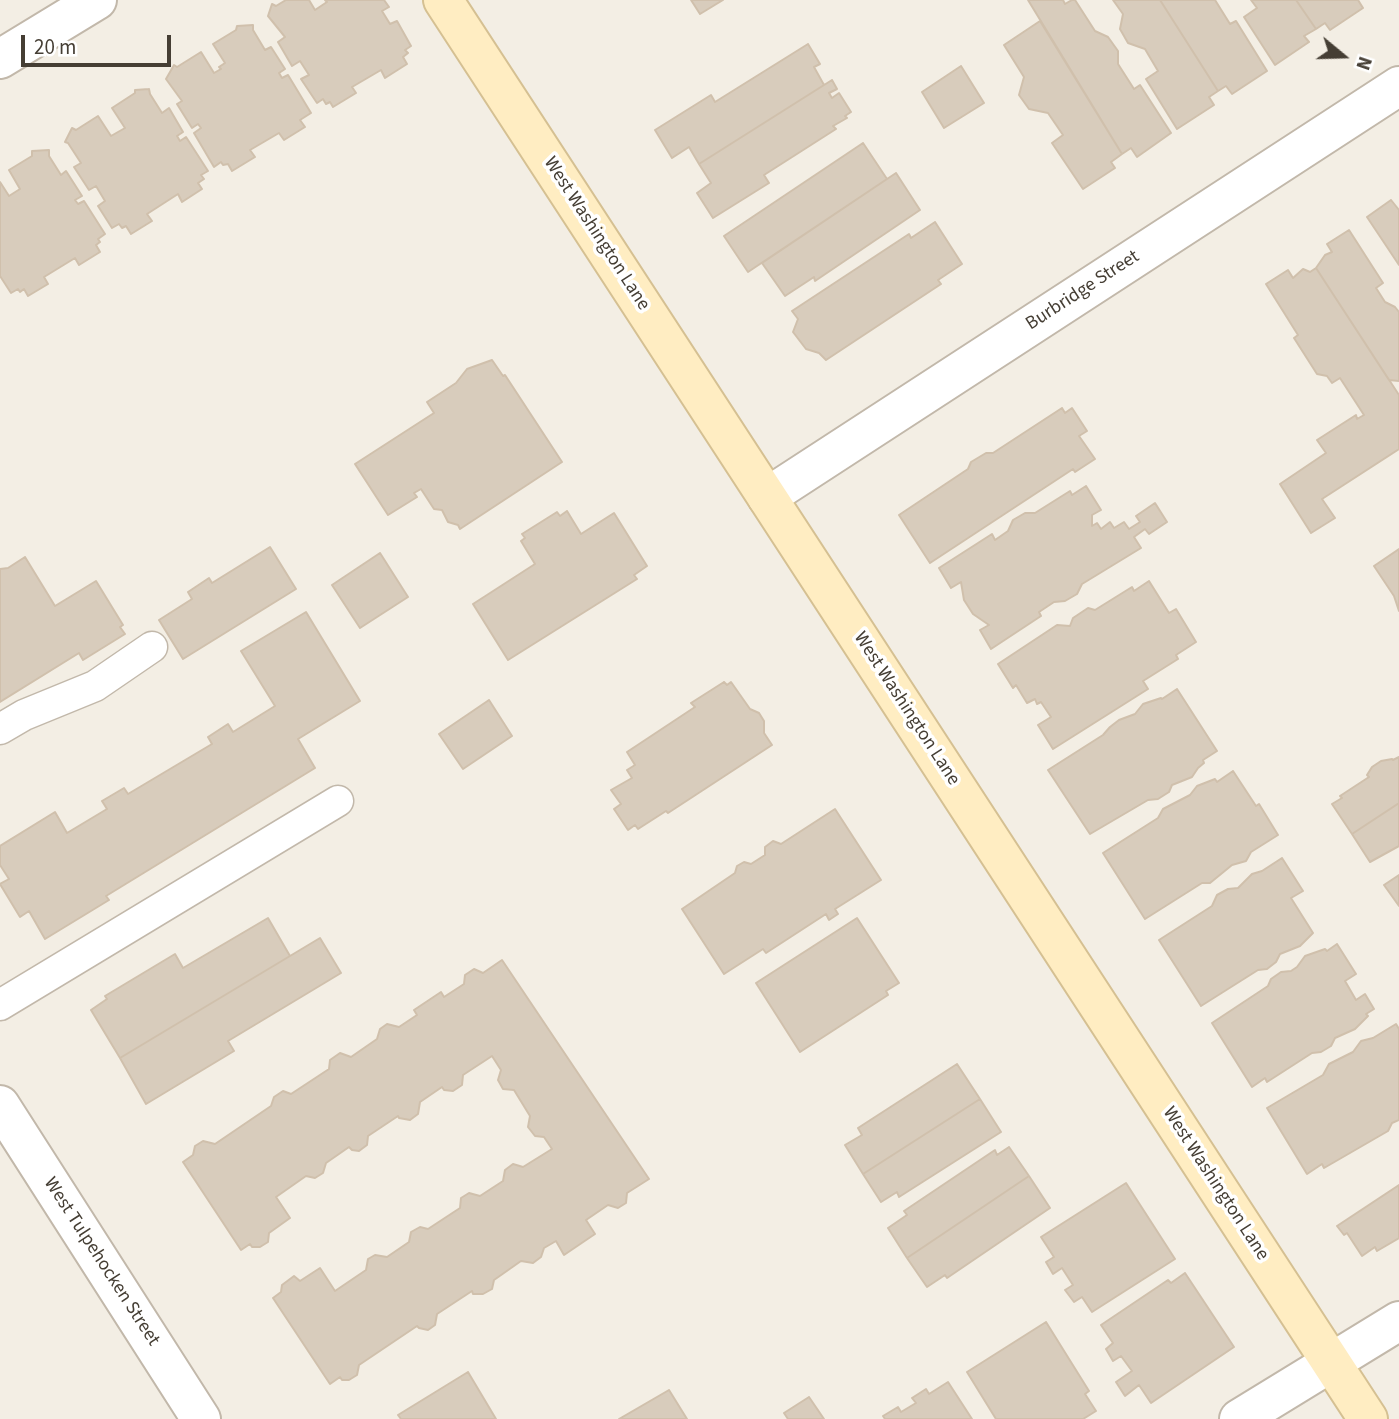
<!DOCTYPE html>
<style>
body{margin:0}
#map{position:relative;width:1399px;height:1419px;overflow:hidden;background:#f3eee4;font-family:"Source Sans 3",sans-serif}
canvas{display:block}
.north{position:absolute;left:1308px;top:21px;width:70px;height:70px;-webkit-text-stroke:5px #fff;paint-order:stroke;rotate:109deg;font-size:19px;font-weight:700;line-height:28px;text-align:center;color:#453e34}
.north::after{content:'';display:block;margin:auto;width:24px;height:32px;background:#453e34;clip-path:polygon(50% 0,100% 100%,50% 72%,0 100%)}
.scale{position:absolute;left:21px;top:35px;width:150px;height:32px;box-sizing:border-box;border:4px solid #453e34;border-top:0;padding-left:9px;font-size:21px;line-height:24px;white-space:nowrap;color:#453e34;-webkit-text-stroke:5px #fff;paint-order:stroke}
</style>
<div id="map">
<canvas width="1399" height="1419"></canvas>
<div class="north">N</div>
<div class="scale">20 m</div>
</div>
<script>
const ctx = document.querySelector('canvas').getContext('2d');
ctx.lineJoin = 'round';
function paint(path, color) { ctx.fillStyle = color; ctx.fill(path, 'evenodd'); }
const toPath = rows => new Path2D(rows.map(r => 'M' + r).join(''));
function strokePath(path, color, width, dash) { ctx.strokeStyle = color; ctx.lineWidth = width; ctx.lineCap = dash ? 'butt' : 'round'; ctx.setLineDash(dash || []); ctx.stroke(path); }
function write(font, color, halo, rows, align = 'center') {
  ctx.font = font + ' "Source Sans 3",sans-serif'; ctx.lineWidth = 7; ctx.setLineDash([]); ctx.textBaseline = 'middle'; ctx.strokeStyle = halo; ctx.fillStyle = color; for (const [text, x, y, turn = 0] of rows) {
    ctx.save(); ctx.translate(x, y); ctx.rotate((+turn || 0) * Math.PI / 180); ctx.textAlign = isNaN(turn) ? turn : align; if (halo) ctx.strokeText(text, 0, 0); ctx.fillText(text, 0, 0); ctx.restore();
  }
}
const building = toPath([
 [286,0,309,0,315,10,327,2,325,0,384,0,389,7,382,11,390,24,397,21,411,46,405,50,408,53,403,57,407,64,385,78,381,70,352,87,356,93,333,107,330,102,326,104,323,99,317,103,301,79,309,75,300,61,292,66,278,42,285,37,268,16,272,4,276,6,286,0],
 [691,0,723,0,700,14,691,0],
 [1028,0,1063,0,1065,4,1072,0,1075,0,1095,31,1108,37,1118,51,1118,64,1134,89,1140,85,1171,133,1137,157,1131,148,1122,154,1028,0],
 [1113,0,1160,0,1218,91,1209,97,1214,105,1177,129,1146,79,1158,71,1145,49,1128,43,1120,29,1123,14,1113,0],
 [1160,0,1215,0,1230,24,1236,21,1267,71,1232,94,1226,86,1218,91,1160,0],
 [1251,0,1296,0,1316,29,1304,36,1309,42,1275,65,1244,17,1257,8,1251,0],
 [1296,0,1358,0,1363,8,1330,30,1325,23,1316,29,1296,0],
 [1040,21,1122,154,1111,162,1115,168,1083,189,1052,143,1063,135,1048,113,1029,109,1019,95,1024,77,1004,45,1040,21],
 [253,25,253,30,265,50,271,47,285,69,279,73,282,78,288,75,311,113,300,120,305,127,284,140,279,133,250,150,255,157,232,171,228,164,223,165,221,162,214,167,194,133,201,128,198,124,192,128,177,104,182,101,166,79,174,65,177,67,201,52,214,73,221,69,219,67,225,63,213,44,236,30,237,26,253,25],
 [808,44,820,64,814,67,824,85,699,164,689,147,672,158,655,130,711,95,715,102,808,44],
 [961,66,984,103,944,128,922,92,961,66],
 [832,80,837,89,829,93,832,98,839,93,851,112,845,116,847,118,833,126,836,129,764,175,769,183,713,218,697,193,711,183,699,164,832,80],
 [149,89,150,94,162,113,169,108,183,132,177,136,180,141,186,137,208,171,201,175,204,179,198,183,202,189,182,202,178,194,147,214,152,221,131,234,126,226,122,228,119,224,112,228,98,206,105,201,96,186,89,190,74,167,81,163,68,143,65,142,72,128,76,130,98,116,111,136,125,128,112,108,135,93,135,90,149,89],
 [863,143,887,179,748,272,724,236,863,143],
 [49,150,49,156,61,175,66,171,82,196,75,200,78,204,84,201,105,234,98,239,100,242,96,245,100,252,79,265,75,258,44,277,48,284,28,296,24,289,20,292,18,289,11,293,0,276,0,182,9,196,20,189,9,170,32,156,32,151,49,150],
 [896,173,920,210,815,281,814,277,785,296,762,263,896,173],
 [1391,200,1399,210,1399,265,1367,217,1391,200],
 [935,222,962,264,938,280,941,284,826,360,819,353,806,349,793,332,798,319,792,311,909,234,911,238,935,222],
 [1349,230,1383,283,1376,288,1385,302,1395,307,1399,312,1399,381,1389,380,1316,268,1325,255,1332,252,1327,244,1349,230],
 [1316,268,1399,395,1399,449,1322,499,1335,518,1311,533,1280,484,1326,453,1317,440,1356,415,1357,419,1364,415,1340,378,1332,383,1327,376,1317,374,1294,338,1298,335,1266,284,1288,270,1293,278,1303,269,1310,272,1316,268],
 [492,360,503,376,505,375,562,462,460,529,458,525,448,522,442,510,434,509,421,489,414,493,417,497,388,515,355,464,434,413,427,402,456,383,467,369,492,360],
 [1062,408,1065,413,1072,408,1087,431,1079,436,1095,459,1075,472,1073,469,930,563,899,515,968,469,971,462,986,453,993,453,1062,408],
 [1086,486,1101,510,1092,515,1092,526,1097,523,1101,529,1110,522,1114,528,1124,522,1129,529,1140,522,1136,516,1155,503,1167,522,1149,534,1145,529,1134,537,1141,548,1082,584,1077,594,1065,601,1054,602,1039,612,1041,616,991,649,980,630,989,625,973,614,964,600,961,582,951,588,939,568,992,534,995,540,1008,531,1013,520,1025,513,1035,513,1070,491,1072,495,1086,486],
 [567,511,581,534,614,513,647,566,634,575,637,579,508,660,473,604,535,564,521,541,525,538,522,534,557,512,560,516,567,511],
 [270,547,296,589,183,659,159,620,192,599,188,592,209,578,212,583,270,547],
 [1399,549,1399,611,1394,596,1374,566,1399,549],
 [380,553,408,597,360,628,332,585,380,553],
 [25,557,55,606,96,581,123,625,120,627,125,634,83,660,79,653,0,702,0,569,8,568,25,557],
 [1149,581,1169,613,1176,609,1196,642,1176,655,1178,659,1143,681,1148,689,1053,749,1038,725,1051,717,1041,702,1037,704,1035,699,1027,703,1016,685,1013,688,998,664,1057,625,1070,626,1073,618,1088,608,1095,610,1132,587,1134,591,1149,581],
 [306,612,360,701,298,739,315,768,106,896,109,900,45,939,29,911,20,917,0,884,9,879,0,865,0,846,55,812,67,833,107,809,102,801,124,788,128,794,212,744,208,737,228,724,233,732,275,706,241,651,306,612],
 [724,682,727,685,731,682,750,709,759,713,764,721,764,733,772,745,668,813,666,811,638,829,635,825,628,830,614,809,621,804,611,790,632,778,627,770,635,765,627,752,695,707,691,703,724,682],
 [1177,689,1217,751,1203,760,1204,763,1198,768,1192,777,1172,785,1169,792,1158,799,1148,800,1090,834,1048,770,1103,735,1110,727,1119,720,1135,714,1143,704,1161,698,1162,699,1177,689],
 [489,700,512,736,463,769,439,734,489,700],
 [1399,757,1399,803,1352,834,1332,804,1342,798,1340,796,1369,777,1367,775,1372,767,1381,761,1392,759,1393,760,1399,757],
 [1233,771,1256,806,1259,804,1278,835,1251,852,1246,861,1232,865,1210,883,1202,883,1145,919,1103,853,1158,818,1163,809,1190,795,1197,786,1215,779,1217,782,1233,771],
 [1399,803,1399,846,1370,862,1352,834,1399,803],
 [835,809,881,880,835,909,838,914,829,920,826,914,766,953,763,949,724,974,682,909,735,873,737,866,744,862,751,864,765,855,765,847,773,841,781,844,835,809],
 [1282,858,1303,891,1291,898,1313,933,1300,946,1280,954,1276,962,1267,969,1258,970,1201,1006,1159,940,1212,906,1217,895,1228,889,1238,888,1252,874,1262,871,1282,858],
 [1399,875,1399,906,1384,885,1399,875],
 [268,918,290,956,120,1058,91,1010,107,999,105,996,175,954,183,968,268,918],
 [857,918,899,983,886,991,888,995,800,1052,756,983,857,918],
 [320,938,341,973,228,1041,234,1051,146,1104,120,1058,320,938],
 [1337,944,1356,974,1345,981,1356,1000,1365,994,1374,1009,1366,1014,1368,1016,1355,1029,1335,1038,1331,1046,1321,1052,1312,1053,1267,1082,1265,1078,1252,1087,1212,1023,1268,986,1271,979,1281,972,1291,971,1297,967,1305,956,1325,949,1327,951,1337,944],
 [502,960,649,1179,627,1193,626,1203,618,1208,608,1205,586,1220,595,1234,564,1255,556,1241,544,1248,541,1257,533,1263,521,1261,494,1280,492,1289,483,1294,473,1294,472,1291,437,1314,435,1325,428,1330,419,1328,417,1326,359,1365,357,1375,349,1380,342,1380,340,1377,330,1384,273,1298,281,1292,282,1285,294,1276,300,1281,320,1268,335,1291,366,1270,368,1259,375,1255,387,1257,409,1242,411,1232,420,1227,428,1229,460,1208,461,1198,469,1193,480,1196,503,1181,505,1170,513,1164,523,1167,552,1149,544,1137,535,1136,528,1127,530,1116,514,1090,503,1089,498,1080,501,1070,492,1056,463,1075,462,1085,453,1091,444,1090,442,1087,420,1102,418,1114,410,1120,399,1118,398,1116,368,1136,367,1145,359,1151,352,1150,349,1147,326,1163,323,1173,315,1178,306,1176,276,1197,290,1218,269,1233,268,1242,260,1247,252,1247,250,1244,241,1250,183,1162,193,1155,195,1146,203,1141,215,1144,271,1106,274,1097,283,1091,291,1094,329,1069,330,1060,340,1053,351,1057,377,1039,380,1029,387,1024,399,1027,417,1015,414,1010,441,992,444,997,464,984,465,975,474,969,483,973,502,960],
 [1396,1024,1399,1029,1399,1120,1392,1123,1388,1131,1324,1168,1322,1164,1307,1174,1267,1108,1323,1075,1329,1064,1353,1052,1361,1041,1373,1038,1396,1024],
 [957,1064,980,1099,863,1174,845,1145,862,1135,858,1128,957,1064],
 [980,1099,1001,1132,899,1197,897,1192,881,1202,863,1174,980,1099],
 [1009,1147,1029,1176,907,1258,888,1228,907,1215,904,1211,995,1150,997,1155,1009,1147],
 [1029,1176,1050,1208,947,1278,945,1275,927,1287,907,1258,1029,1176],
 [1126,1183,1175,1259,1092,1312,1082,1297,1074,1302,1065,1290,1073,1285,1062,1268,1053,1274,1046,1262,1054,1257,1041,1237,1126,1183],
 [1399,1185,1399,1238,1377,1251,1375,1247,1362,1256,1347,1233,1344,1235,1337,1226,1399,1185],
 [1185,1273,1234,1347,1151,1403,1139,1385,1125,1396,1116,1382,1132,1371,1121,1356,1113,1361,1106,1349,1113,1343,1101,1325,1168,1280,1171,1283,1185,1273],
 [1046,1322,1089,1391,1085,1394,1096,1411,1083,1419,996,1419,967,1372,1046,1322],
 [468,1372,496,1419,401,1419,398,1415,468,1372],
 [948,1382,972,1419,885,1419,883,1416,898,1407,901,1412,916,1403,912,1398,926,1389,929,1394,948,1382],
 [669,1390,687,1419,619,1419,669,1390],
 [809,1397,824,1419,788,1419,784,1413,809,1397]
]);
const lane = toPath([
 [0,729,24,715,95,686,152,647],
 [0,1005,338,801]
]);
const street = toPath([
 [0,59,97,0],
 [767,497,1399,86],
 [0,1105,201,1419],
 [1239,1419,1399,1321]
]);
const secondary = toPath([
 [443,0,1368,1419]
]);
const streetNames = [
 ["West Washington Lane",596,234,57],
 ["Burbridge Street",1083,291,-33],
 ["West Washington Lane",906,709,57],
 ["West Washington Lane",1215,1184,57],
 ["West Tulpehocken Street",101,1262,57]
];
paint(building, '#d8ccbc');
strokePath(building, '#d0c0ac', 2);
strokePath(lane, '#c2b8aa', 33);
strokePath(street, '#c2b8aa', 42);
strokePath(secondary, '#d5c092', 42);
strokePath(lane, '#fff', 30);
strokePath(street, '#fff', 38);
strokePath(secondary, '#ffedc2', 38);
write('19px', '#453e34', '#fff', streetNames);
</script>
